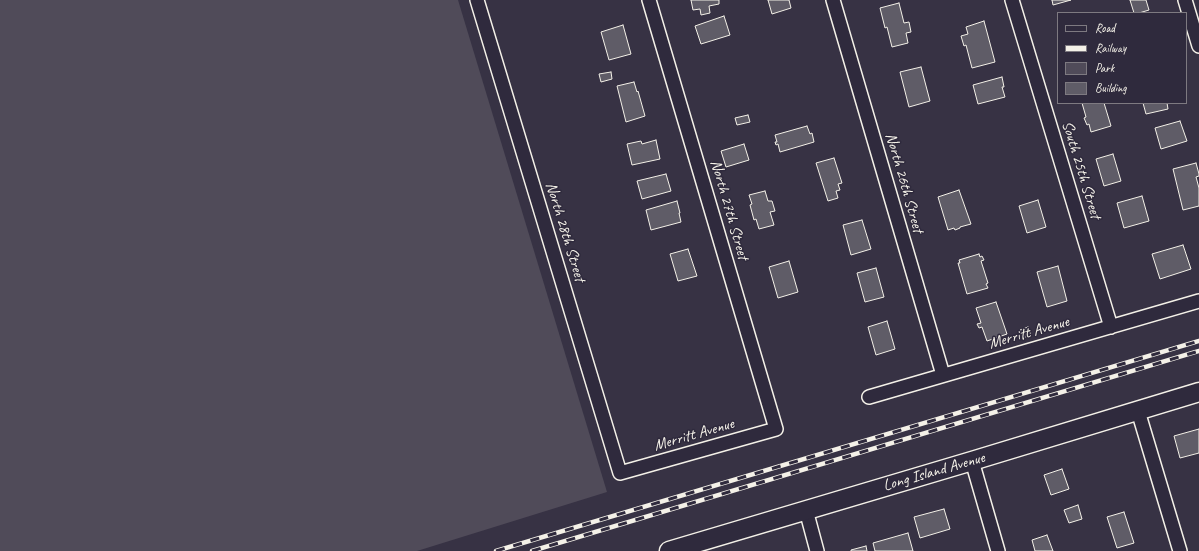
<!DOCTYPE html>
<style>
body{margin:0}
#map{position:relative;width:1199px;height:551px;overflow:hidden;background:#373244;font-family:Caveat,sans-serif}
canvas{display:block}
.legend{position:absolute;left:1057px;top:12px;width:130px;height:92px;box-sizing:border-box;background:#2f2a3d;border:1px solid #7e7a81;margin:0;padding:5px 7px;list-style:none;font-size:12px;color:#f4f1e8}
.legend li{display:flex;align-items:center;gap:8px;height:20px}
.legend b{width:20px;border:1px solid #7e7a81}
</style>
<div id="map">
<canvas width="1199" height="551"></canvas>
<ul class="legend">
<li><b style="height:5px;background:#2f2a3d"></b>Road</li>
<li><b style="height:5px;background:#f4f1e8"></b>Railway</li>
<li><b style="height:11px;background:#504b59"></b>Park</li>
<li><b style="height:11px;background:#5f5c67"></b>Building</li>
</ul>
</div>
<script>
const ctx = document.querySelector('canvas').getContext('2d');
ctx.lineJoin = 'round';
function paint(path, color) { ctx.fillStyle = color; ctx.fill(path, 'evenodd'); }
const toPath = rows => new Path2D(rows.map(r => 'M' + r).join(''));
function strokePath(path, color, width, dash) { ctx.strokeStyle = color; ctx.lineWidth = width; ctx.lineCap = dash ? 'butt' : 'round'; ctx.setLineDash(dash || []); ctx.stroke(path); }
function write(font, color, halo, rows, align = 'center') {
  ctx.font = font + ' Caveat,sans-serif'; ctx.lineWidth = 3; ctx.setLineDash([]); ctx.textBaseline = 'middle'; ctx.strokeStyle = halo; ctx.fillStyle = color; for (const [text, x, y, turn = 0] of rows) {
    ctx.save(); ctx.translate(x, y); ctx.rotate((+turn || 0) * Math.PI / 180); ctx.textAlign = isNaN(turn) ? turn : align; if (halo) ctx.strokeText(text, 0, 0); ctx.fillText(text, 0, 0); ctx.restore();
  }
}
const green = toPath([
 [0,0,458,0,607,492,417,551,0,551]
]);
const building = toPath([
 [691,0,719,0,719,4,709,6,710,13,701,15,700,9,693,10,691,0],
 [768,0,789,0,791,8,772,14,768,0],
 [1052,0,1071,0,1053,5,1052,0],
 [1130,0,1146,0,1149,10,1139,13,1134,13,1130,0],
 [899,3,904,23,909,22,911,32,906,33,908,43,892,47,887,27,885,28,880,8,899,3],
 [724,16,730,35,701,44,695,26,724,16],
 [984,21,995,62,972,68,966,45,964,46,961,36,968,34,966,27,984,21],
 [623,25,631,54,609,60,601,32,623,25],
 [921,67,930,101,909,107,900,72,921,67],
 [611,72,612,79,601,82,599,74,611,72],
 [1002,77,1004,87,1002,87,1005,97,978,104,973,85,1002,77],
 [634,82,637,92,638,91,645,116,626,122,617,86,634,82],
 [1082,103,1104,103,1111,126,1091,132,1089,124,1087,125,1084,118,1086,117,1082,103],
 [1143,103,1167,103,1168,109,1146,114,1143,103],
 [748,115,750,122,737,125,735,118,748,115],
 [1180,121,1187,141,1161,149,1155,128,1180,121],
 [807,126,810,134,812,133,814,142,780,152,778,144,776,145,775,142,777,142,775,135,807,126],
 [656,140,660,159,632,165,627,144,641,141,642,144,656,140],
 [744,144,749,160,726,167,721,151,744,144],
 [1113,154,1121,181,1104,186,1096,159,1113,154],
 [834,158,842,183,838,184,840,190,836,191,838,198,828,201,816,163,834,158],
 [1196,163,1199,174,1199,176,1196,177,1199,188,1199,206,1183,210,1173,169,1196,163],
 [666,174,671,191,642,199,637,181,666,174],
 [959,190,971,224,960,227,960,228,955,230,954,228,948,230,938,197,959,190],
 [765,191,768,201,772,201,775,211,770,212,774,225,759,229,756,219,754,220,750,205,752,204,749,195,765,191],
 [1142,196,1149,221,1124,228,1117,203,1142,196],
 [1038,200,1046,227,1027,233,1019,206,1038,200],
 [677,201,680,213,679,213,681,222,651,230,646,210,677,201],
 [862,220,871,249,851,255,843,225,862,220],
 [1183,245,1191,269,1160,279,1152,254,1183,245],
 [688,249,697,276,678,281,670,254,688,249],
 [979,254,980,257,982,256,984,260,981,261,988,283,986,284,988,288,967,294,958,263,960,263,959,260,979,254],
 [789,261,798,292,778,298,769,267,789,261],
 [1058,266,1067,301,1047,307,1037,272,1058,266],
 [876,268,884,297,865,302,857,273,876,268],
 [996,302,1007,334,987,341,982,327,979,328,977,324,981,323,976,308,996,302],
 [887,321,895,349,876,355,868,327,887,321],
 [1028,327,1031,335,1023,338,1020,330,1028,327],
 [1199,429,1199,453,1180,458,1174,436,1199,429],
 [1062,469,1069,489,1051,495,1044,475,1062,469],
 [1078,505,1082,519,1069,523,1064,510,1078,505],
 [944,509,950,529,920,538,914,517,944,509],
 [1124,512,1134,543,1117,548,1107,517,1124,512],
 [908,533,913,551,875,551,873,543,908,533],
 [1047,535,1053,551,1035,551,1032,540,1047,535],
 [866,546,867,551,851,551,851,550,866,546]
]);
const street = toPath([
 [477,0,620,473,776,429,649,0],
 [833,0,943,375],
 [1012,0,1111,327],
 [1185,0,1199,46],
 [869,397,1199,301],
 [1138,411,1180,551],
 [972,461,998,551],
 [806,510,817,551]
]);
const secondary = toPath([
 [669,551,972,461,1199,392]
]);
const rail = toPath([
 [496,551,1199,341],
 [532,551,1199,351]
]);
const streetNames = [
 ["South 25th Street",1081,170,73],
 ["North 26th Street",904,183,74],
 ["North 27th Street",729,210,74],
 ["North 28th Street",565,232,73],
 ["Merritt Avenue",1029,333,-16],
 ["Merritt Avenue",694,435,-16],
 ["Long Island Avenue",934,472,-16]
];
paint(green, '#504b59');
paint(building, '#5f5c67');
strokePath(building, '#f4f1e8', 1);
strokePath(street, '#f4f1e8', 16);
strokePath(secondary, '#f4f1e8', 21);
strokePath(street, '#2f2a3d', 13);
strokePath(secondary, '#2f2a3d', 18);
strokePath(rail, '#f4f1e8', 4.5);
strokePath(rail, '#2f2a3d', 3, [9]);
write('16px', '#f4f1e8', '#2f2a3d', streetNames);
</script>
